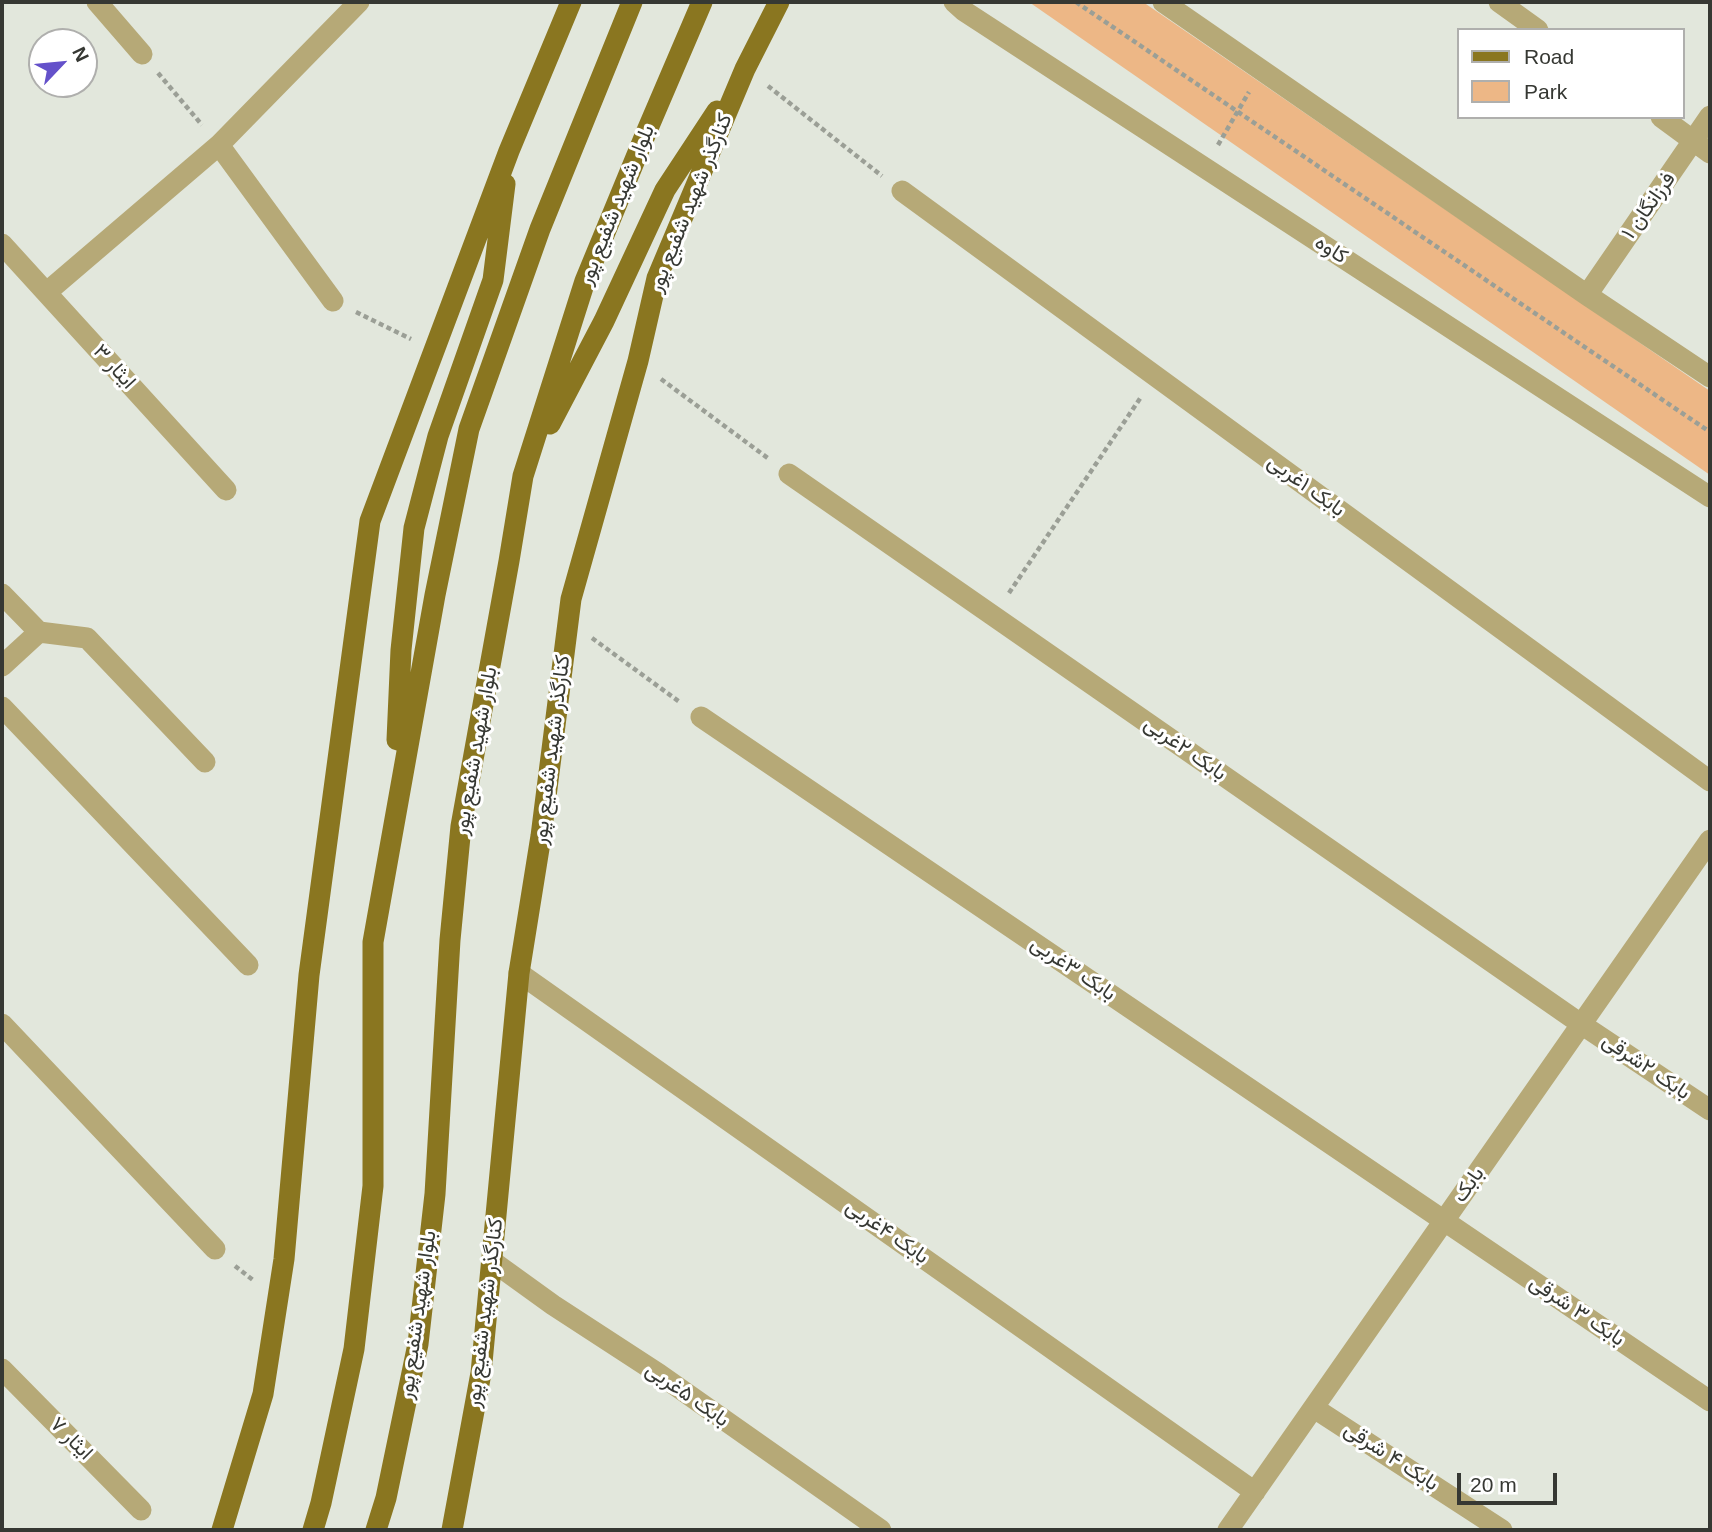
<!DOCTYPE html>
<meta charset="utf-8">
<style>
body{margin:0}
#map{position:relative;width:1712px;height:1532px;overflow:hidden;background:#e2e7dc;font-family:Arial,sans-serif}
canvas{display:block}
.frame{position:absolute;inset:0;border:4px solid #363833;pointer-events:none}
.legend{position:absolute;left:1457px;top:28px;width:228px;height:91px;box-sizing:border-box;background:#fff;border:2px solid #afafad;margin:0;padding:9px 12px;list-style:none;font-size:21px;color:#363833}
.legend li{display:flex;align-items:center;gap:14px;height:35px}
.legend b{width:35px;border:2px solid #afafad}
.north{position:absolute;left:28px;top:28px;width:70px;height:70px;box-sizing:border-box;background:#fff;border:2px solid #afafad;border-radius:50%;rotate:64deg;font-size:19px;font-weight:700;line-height:28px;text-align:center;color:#363833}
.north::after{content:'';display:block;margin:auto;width:24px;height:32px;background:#6451ca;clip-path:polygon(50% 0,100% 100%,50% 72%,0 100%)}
.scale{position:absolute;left:1457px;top:1473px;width:100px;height:32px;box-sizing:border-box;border:4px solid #363833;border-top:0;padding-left:9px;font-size:21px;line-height:24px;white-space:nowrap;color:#363833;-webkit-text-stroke:5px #fff;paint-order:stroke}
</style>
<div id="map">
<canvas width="1712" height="1532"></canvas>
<div class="frame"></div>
<ul class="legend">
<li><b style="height:9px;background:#8a7620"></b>Road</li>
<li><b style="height:19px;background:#edb786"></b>Park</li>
</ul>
<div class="north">N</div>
<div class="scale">20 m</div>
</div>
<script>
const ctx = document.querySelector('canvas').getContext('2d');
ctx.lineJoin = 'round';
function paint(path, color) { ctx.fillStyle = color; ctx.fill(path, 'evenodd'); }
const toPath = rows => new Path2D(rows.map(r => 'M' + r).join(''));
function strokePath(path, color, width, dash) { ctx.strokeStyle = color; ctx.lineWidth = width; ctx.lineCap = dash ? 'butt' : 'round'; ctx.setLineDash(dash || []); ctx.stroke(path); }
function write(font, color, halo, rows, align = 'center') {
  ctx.font = font + ' Arial,Vazirmatn,sans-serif'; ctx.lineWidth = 6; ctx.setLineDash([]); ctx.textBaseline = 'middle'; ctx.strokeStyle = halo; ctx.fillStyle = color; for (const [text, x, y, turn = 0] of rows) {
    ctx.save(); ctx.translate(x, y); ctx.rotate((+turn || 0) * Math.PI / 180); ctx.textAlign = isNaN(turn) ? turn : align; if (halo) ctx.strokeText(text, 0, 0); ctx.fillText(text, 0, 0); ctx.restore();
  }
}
const green = toPath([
 [1029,2,1143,2,1710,391,1710,475]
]);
const path = toPath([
 [1076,2,1710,432],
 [158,73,202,125],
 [768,86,882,176],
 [1218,145,1249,92],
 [356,312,411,339],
 [661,379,769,459],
 [1009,593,1141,397],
 [592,638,681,703],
 [235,1266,253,1280]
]);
const minor = toPath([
 [97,2,142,54],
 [954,2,964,11,1710,497],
 [1163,2,1587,295,1710,377],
 [1499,2,1538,30],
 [1661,117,1710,153],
 [219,145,333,301],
 [902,191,1710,781],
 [2,244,226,490],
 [47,292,219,145,359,2],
 [1587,295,1710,116],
 [789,474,1581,1024,1710,1110],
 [2,594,39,632],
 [39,632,87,638,205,762],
 [2,666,39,632],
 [2,707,248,965],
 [701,717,1710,1401],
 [519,973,1255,1492],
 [2,1024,215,1249],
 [492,1261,553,1305,659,1374,881,1530],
 [2,1369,141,1510],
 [1314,1408,1502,1530],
 [1228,1530,1710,840]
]);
const major = toPath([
 [550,424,604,321,665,190,717,111],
 [397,740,401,650,414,528,438,436,493,280,505,184],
 [222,1530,263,1394,284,1259,309,975,370,521,509,151,571,2],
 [313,1530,321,1503,354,1349,373,1186,373,942,435,595,469,429,540,229,632,2],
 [376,1530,386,1498,418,1344,435,1194,450,940,461,826,509,561,523,476,585,281,646,133,702,2],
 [452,1530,481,1373,519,973,541,836,571,599,638,361,657,278,745,69,779,2]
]);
const streetNames = [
 ["کنارگذر شهید شفیع پور",691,203,-68],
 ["بلوار شهید شفیع پور",617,205,-68],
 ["فرزانگان ۱",1649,206,-55],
 ["کاوه",1331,250,33],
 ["ایثار ۳",114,367,48],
 ["بابک ۱غربی",1306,486,36],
 ["بابک ۲غربی",1185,749,35],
 ["کنارگذر شهید شفیع پور",552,750,-83],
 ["بلوار شهید شفیع پور",476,751,-80],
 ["بابک ۳غربی",1073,969,34],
 ["بابک ۲شرقی",1646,1067,34],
 ["بابک",1469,1185,-55],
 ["بابک ۴غربی",887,1232,35],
 ["بابک ۳ شرقی",1577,1311,34],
 ["کنارگذر شهید شفیع پور",485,1313,-83],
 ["بلوار شهید شفیع پور",418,1315,-82],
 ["بابک ۵غربی",687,1395,35],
 ["ایثار ۷",71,1439,45],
 ["بابک ۴ شرقی",1391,1457,33]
];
paint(green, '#edb786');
strokePath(path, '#9b9f96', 4.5, [5, 3.5]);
strokePath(minor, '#b6a977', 21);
strokePath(major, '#8a7620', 21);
write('21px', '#363833', '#fff', streetNames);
</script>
